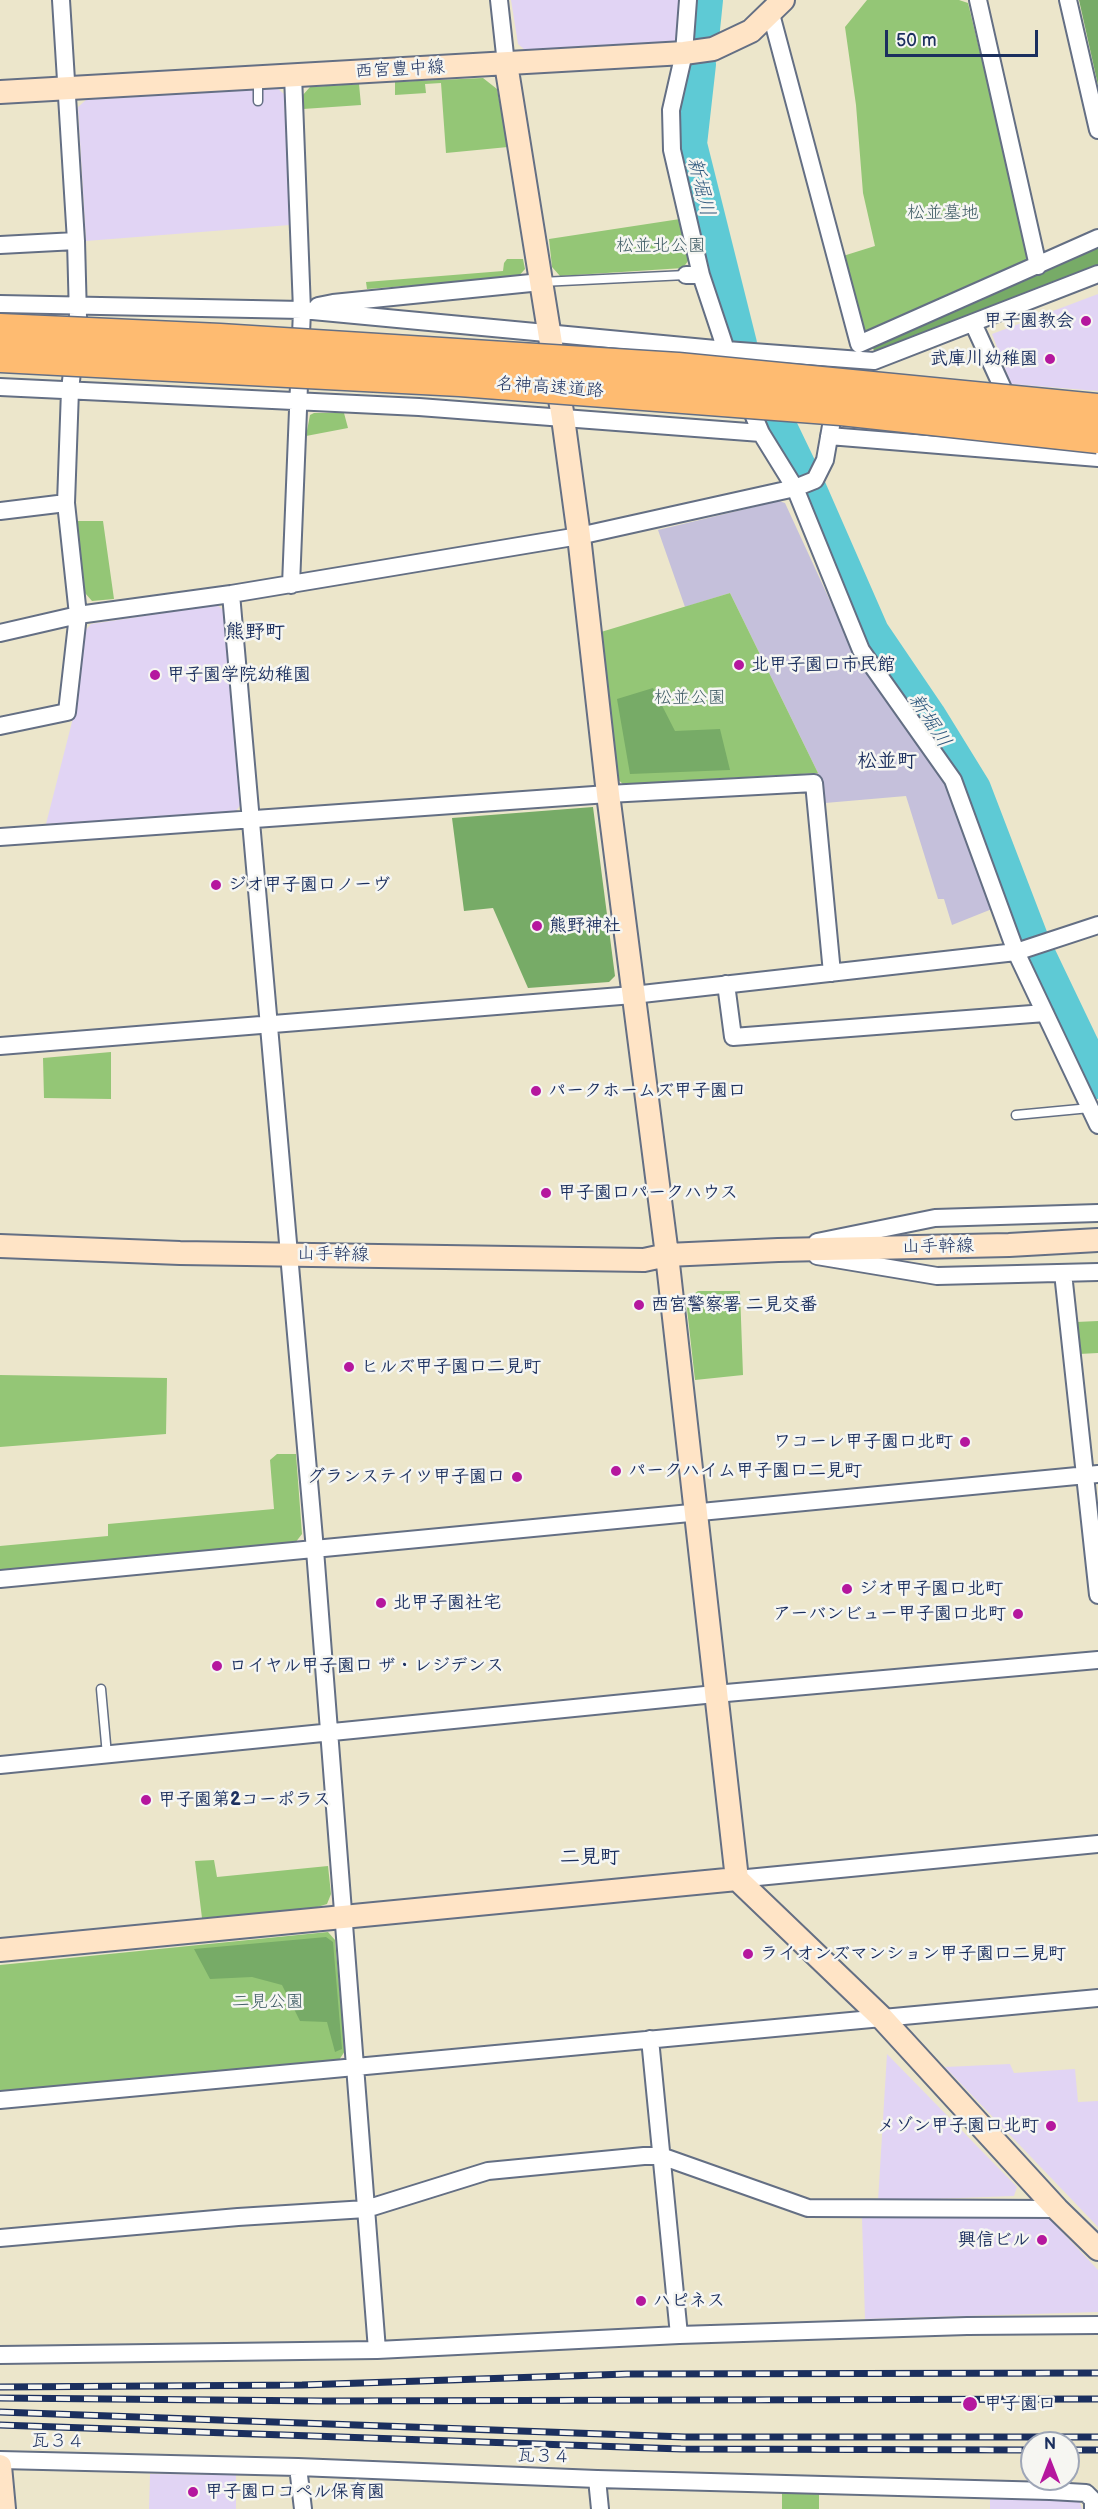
<!DOCTYPE html>
<meta charset="utf-8">
<style>
body{margin:0}
#map{position:relative;width:1098px;height:2509px;overflow:hidden;background:#ece6cb;font-family:"Balsamiq Sans",sans-serif}
canvas{display:block}
.north{position:absolute;left:1020px;top:2431px;width:60px;height:60px;box-sizing:border-box;background:#f6f6f2;border:2px solid #9ea6b7;border-radius:50%;rotate:0deg;font-size:16px;font-weight:700;line-height:24px;text-align:center;color:#1b2f5e}
.north::after{content:'';display:block;margin:auto;width:21px;height:27px;background:#b5179e;clip-path:polygon(50% 0,100% 100%,50% 72%,0 100%)}
.scale{position:absolute;left:885px;top:30px;width:153px;height:27px;box-sizing:border-box;border:3px solid #1b2f5e;border-top:0;padding-left:8px;font-size:18px;line-height:21px;white-space:nowrap;color:#1b2f5e;-webkit-text-stroke:4px #f6f6f2;paint-order:stroke}
</style>
<div id="map">
<canvas width="1098" height="2509"></canvas>
<div class="north">N</div>
<div class="scale">50 m</div>
</div>
<script>
const ctx = document.querySelector('canvas').getContext('2d');
ctx.lineJoin = 'round';
function paint(path, color) { ctx.fillStyle = color; ctx.fill(path, 'evenodd'); }
const toPath = rows => new Path2D(rows.map(r => 'M' + r).join(''));
function strokePath(path, color, width, dash) { ctx.strokeStyle = color; ctx.lineWidth = width; ctx.lineCap = dash ? 'butt' : 'round'; ctx.setLineDash(dash || []); ctx.stroke(path); }
function write(font, color, halo, rows, align = 'center') {
  ctx.font = font + ' "Balsamiq Sans","Klee One",sans-serif'; ctx.lineWidth = 5; ctx.setLineDash([]); ctx.textBaseline = 'middle'; ctx.strokeStyle = halo; ctx.fillStyle = color; for (const [text, x, y, turn = 0] of rows) {
    ctx.save(); ctx.translate(x, y); ctx.rotate((+turn || 0) * Math.PI / 180); ctx.textAlign = isNaN(turn) ? turn : align; if (halo) ctx.strokeText(text, 0, 0); ctx.fillText(text, 0, 0); ctx.restore();
  }
}
const built = toPath([
 [511,0,680,0,675,43,525,50,518,44],
 [277,88,284,94,290,225,86,241,78,107,87,99],
 [1098,294,1098,391,1011,384,992,334],
 [217,605,227,613,242,803,235,812,46,824,73,718,85,631,91,624],
 [887,2054,1017,2187,1014,2196,878,2201],
 [1010,2064,1014,2073,1075,2069,1078,2102,1098,2101,1098,2227,945,2067],
 [1045,2214,1098,2270,1098,2312,865,2319,862,2218],
 [150,2474,236,2475,236,2509,149,2509],
 [990,2495,1078,2497,1082,2509,990,2509]
]);
const industrial = toPath([
 [779,501,785,503,849,642,943,779,992,909,952,925,944,899,938,899,906,796,825,803,818,773,730,593,685,607,658,530]
]);
const green = toPath([
 [867,0,959,0,968,3,1031,262,863,335,843,256,875,246,863,193,856,105,845,27],
 [483,78,497,89,508,147,446,153,441,83,425,84,426,93,395,95,395,82],
 [359,84,361,105,303,109,302,96,310,87],
 [680,219,690,258,683,268,560,276,552,267,549,239],
 [507,259,523,259,525,269,518,277,367,289,366,282,503,271,504,263],
 [314,413,344,413,348,428,306,436,310,415],
 [77,521,103,521,114,599,92,601,85,593],
 [730,593,818,773,623,784,616,778,601,632],
 [111,1052,111,1099,44,1098,43,1058],
 [698,1291,740,1291,743,1375,695,1380,686,1300],
 [1098,1321,1098,1353,1079,1354,1076,1322],
 [0,1375,167,1378,166,1434,0,1447],
 [277,1454,296,1454,302,1534,295,1543,0,1572,0,1546,108,1536,108,1524,274,1509,270,1460],
 [214,1860,217,1877,328,1866,331,1894,327,1904,311,1909,202,1918,195,1861],
 [328,1932,335,1940,345,2051,339,2060,0,2091,0,1965],
 [782,2491,819,2491,819,2509,782,2509]
]);
const forest = toPath([
 [1079,0,1098,0,1098,85],
 [1098,245,1098,267,875,354,872,345],
 [653,688,675,731,720,729,730,770,630,774,617,699],
 [593,807,615,976,609,982,528,988,493,908,464,911,452,818],
 [326,1937,333,1942,342,2049,335,2052,327,2022,300,2021,282,1985,252,1977,210,1979,194,1949]
]);
const river = toPath([
 [701,39,705,0],
 [698,64,689,144,739,344],
 [755,377,805,481,871,632,928,716,973,789,1032,943,1098,1081]
]);
const lane = toPath([
 [258,77,258,101],
 [541,282,686,275],
 [1016,1115,1090,1108],
 [101,1689,107,1755]
]);
const street = toPath([
 [61,0,76,241,78,317],
 [499,0,506,64],
 [688,0,684,53,671,110,672,150,701,275,726,350,761,433,795,488,861,650,953,780,1016,952,1098,1125],
 [978,0,1038,266],
 [1068,0,1098,130],
 [771,14,859,344,1098,238],
 [0,245,76,241],
 [686,275,701,275],
 [0,304,302,310,726,350,874,361,1098,274],
 [318,306,333,303,541,282],
 [973,323,1010,404],
 [0,387,419,407,761,433],
 [829,436,1098,458],
 [0,511,66,503,70,390,74,354],
 [291,585,302,310,293,75],
 [231,594,315,1550,377,2350],
 [0,633,78,615,231,594,579,536,795,488,815,480,825,460,835,403],
 [0,726,67,712,78,615,66,503],
 [0,837,608,794,814,783,832,973],
 [726,984,733,1037,1045,1013],
 [0,1046,633,995,1016,952,1098,925],
 [817,1242,935,1218,1098,1213],
 [817,1256,937,1276,1098,1272],
 [1063,1273,1098,1595],
 [0,1579,1098,1474],
 [0,1765,715,1694,1098,1660],
 [737,1879,1098,1844],
 [650,2039,679,2335],
 [0,2100,1098,1998],
 [0,2238,238,2217,366,2209,488,2171,644,2156,661,2156,808,2208,1057,2209],
 [0,2355,377,2350,679,2335,967,2326,1098,2325],
 [0,2460,298,2467,597,2479,1050,2491,1086,2493,1093,2500,1093,2509],
 [298,2467,303,2509],
 [597,2479,600,2509]
]);
const secondary = toPath([
 [506,64,563,418,579,536,608,794,667,1255,737,1879,881,2017,1057,2209,1098,2249],
 [0,92,684,53,713,49,751,31,783,0],
 [0,1246,180,1253,644,1260,667,1255,778,1250,1009,1245,1098,1240],
 [0,1950,737,1879],
 [0,2466,4,2509]
]);
const rail = toPath([
 [0,2387,302,2385,627,2374,1098,2373],
 [0,2398,323,2401,1098,2399],
 [0,2412,685,2437,1098,2437],
 [0,2425,681,2449,1032,2450],
 [1068,2450,1098,2450]
]);
const highwayBridge = toPath([
 [0,329,220,339,678,368,1098,409],
 [0,357,460,381,841,410,1098,438]
]);
const markers = [
 [1086,321,6,"#b5179e"],
 [1050,359,6,"#b5179e"],
 [739,665,6,"#b5179e"],
 [155,675,6,"#b5179e"],
 [216,885,6,"#b5179e"],
 [537,926,6,"#b5179e"],
 [536,1091,6,"#b5179e"],
 [546,1193,6,"#b5179e"],
 [639,1305,6,"#b5179e"],
 [349,1367,6,"#b5179e"],
 [965,1442,6,"#b5179e"],
 [616,1471,6,"#b5179e"],
 [517,1477,6,"#b5179e"],
 [847,1589,6,"#b5179e"],
 [381,1603,6,"#b5179e"],
 [1018,1614,6,"#b5179e"],
 [217,1666,6,"#b5179e"],
 [146,1800,6,"#b5179e"],
 [748,1954,6,"#b5179e"],
 [1051,2126,6,"#b5179e"],
 [1042,2240,6,"#b5179e"],
 [641,2301,6,"#b5179e"],
 [970,2404,8,"#b5179e"],
 [193,2492,6,"#b5179e"]
];
const streetNames = [
 ["西宮豊中線",400,70,-3],
 ["名神高速道路",550,388,4],
 ["山手幹線",938,1247,-1],
 ["山手幹線",333,1255,1],
 ["瓦３４",58,2442,1],
 ["瓦３４",544,2457,2]
];
const parkNames = [
 ["松並墓地",943,213],
 ["松並北公園",661,246],
 ["松並公園",690,698],
 ["二見公園",268,2002]
];
const poiNames = [
 ["甲子園教会",1074,321,"right"],
 ["武庫川幼稚園",1038,359,"right"],
 ["北甲子園口市民館",751,665],
 ["甲子園学院幼稚園",167,675],
 ["ジオ甲子園口ノーヴ",228,885],
 ["熊野神社",549,926],
 ["パークホームズ甲子園口",548,1091],
 ["甲子園口パークハウス",558,1193],
 ["西宮警察署 二見交番",651,1305],
 ["ヒルズ甲子園口二見町",361,1367],
 ["ワコーレ甲子園口北町",953,1442,"right"],
 ["パークハイム甲子園口二見町",628,1471],
 ["グランステイツ甲子園口",505,1477,"right"],
 ["ジオ甲子園口北町",859,1589],
 ["北甲子園社宅",393,1603],
 ["アーバンビュー甲子園口北町",1006,1614,"right"],
 ["ロイヤル甲子園口 ザ・レジデンス",229,1666],
 ["甲子園第2コーポラス",158,1800],
 ["ライオンズマンション甲子園口二見町",760,1954],
 ["メゾン甲子園口北町",1039,2126,"right"],
 ["興信ビル",1030,2240,"right"],
 ["ハピネス",653,2301],
 ["甲子園口",984,2404],
 ["甲子園口コペル保育園",205,2492]
];
const waterNames = [
 ["新堀川",700,187,76],
 ["新堀川",929,721,57]
];
const neighbourhoodNames = [
 ["熊野町",255,633],
 ["松並町",887,762],
 ["二見町",590,1858]
];
paint(built, '#e1d4f4');
paint(industrial, '#c5c0db');
paint(green, '#94c676');
paint(forest, '#77ab67');
strokePath(river, '#5ecad5', 36);
strokePath(lane, '#646f84', 11);
strokePath(street, '#646f84', 20);
strokePath(secondary, '#646f84', 26);
strokePath(lane, '#fff', 8);
strokePath(street, '#fff', 16);
strokePath(secondary, '#ffe4c6', 22);
strokePath(rail, '#1b2f5e', 7);
strokePath(rail, '#f6f6f2', 4.5, [14]);
strokePath(highwayBridge, '#646f84', 33, []);
strokePath(highwayBridge, '#febb71', 30);
for (const [x, y, r, color] of markers) { const dot = new Path2D(); dot.arc(x, y, r, 0, 2 * Math.PI); ctx.fillStyle = color; ctx.fill(dot); strokePath(dot, '#f6f6f2', 2); }
write('18px', '#1b2f5e', '#f6f6f2', streetNames);
write('18px', '#3f5c65', '#f6f6f2', parkNames);
write('bold 18px', '#1b2f5e', '#f6f6f2', poiNames, 'left');
write('italic 20px', '#2c567c', '#f6f6f2', waterNames);
write('bold 20px', '#1b2f5e', '#f6f6f2', neighbourhoodNames);
</script>
